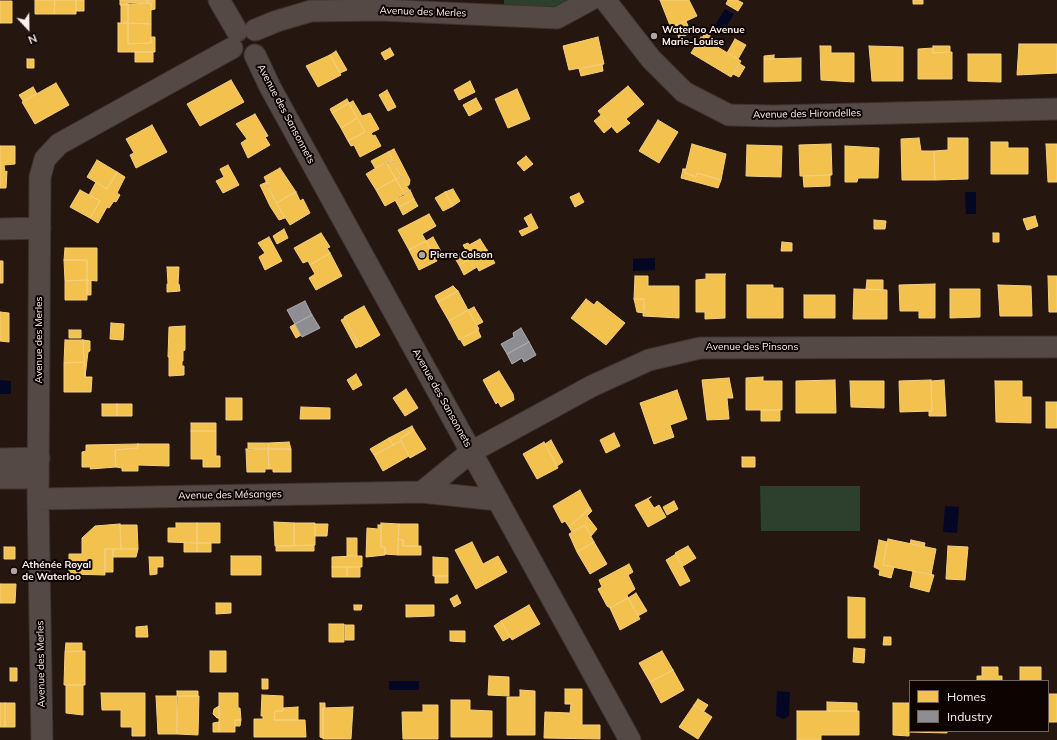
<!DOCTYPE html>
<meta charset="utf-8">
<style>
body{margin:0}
#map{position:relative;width:1057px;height:740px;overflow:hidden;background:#251610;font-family:Mulish,sans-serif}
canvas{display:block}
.legend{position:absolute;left:909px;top:680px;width:140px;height:52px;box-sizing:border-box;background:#0d0402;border:1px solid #6d6360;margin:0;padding:5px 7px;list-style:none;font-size:12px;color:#fdf1ed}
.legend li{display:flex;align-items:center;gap:8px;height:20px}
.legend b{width:20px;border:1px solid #6d6360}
.north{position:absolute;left:8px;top:8px;width:40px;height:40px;-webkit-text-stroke:3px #0d0402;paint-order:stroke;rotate:158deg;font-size:11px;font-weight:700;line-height:16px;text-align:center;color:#fdf1ed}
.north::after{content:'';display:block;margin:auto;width:14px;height:18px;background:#fdf1ed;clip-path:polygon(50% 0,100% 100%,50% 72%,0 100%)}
</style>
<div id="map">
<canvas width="1057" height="740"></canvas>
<ul class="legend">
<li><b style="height:11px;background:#f2c14e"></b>Homes</li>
<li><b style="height:11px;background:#8d8d92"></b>Industry</li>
</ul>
<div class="north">N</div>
</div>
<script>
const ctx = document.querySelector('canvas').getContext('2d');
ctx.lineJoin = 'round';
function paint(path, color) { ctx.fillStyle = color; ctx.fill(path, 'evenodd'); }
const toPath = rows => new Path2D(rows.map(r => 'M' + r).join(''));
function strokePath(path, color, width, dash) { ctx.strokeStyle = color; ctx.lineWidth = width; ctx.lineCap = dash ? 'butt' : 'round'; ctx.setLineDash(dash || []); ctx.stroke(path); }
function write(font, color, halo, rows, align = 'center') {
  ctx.font = font + ' Mulish,sans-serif'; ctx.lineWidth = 4; ctx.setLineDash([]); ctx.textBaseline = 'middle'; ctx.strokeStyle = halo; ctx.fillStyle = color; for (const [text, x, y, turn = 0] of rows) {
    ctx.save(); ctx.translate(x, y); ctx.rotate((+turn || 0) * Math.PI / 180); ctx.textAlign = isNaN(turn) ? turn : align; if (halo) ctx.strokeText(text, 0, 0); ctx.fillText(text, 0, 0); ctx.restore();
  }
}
const green = toPath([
 [504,0,571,0,550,8,504,5],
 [760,486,860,486,860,531,761,531]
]);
const water = toPath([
 [725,9,734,14,723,32,714,27],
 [965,192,976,192,976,214,966,214],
 [655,258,655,270,633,271,633,259],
 [0,380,11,381,11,394,0,394],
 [945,506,959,507,957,533,943,532],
 [389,681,419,681,419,690,389,690],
 [777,691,790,692,789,716,784,719,776,716]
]);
const homes = toPath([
 [35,0,55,0,54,14,35,14,35,0],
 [55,0,76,0,76,14,54,14,55,0],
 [76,0,84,0,84,11,76,11,76,0],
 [120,0,147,0,147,3,120,5,120,0],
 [147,0,155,0,155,9,151,10,151,3,147,3,147,0],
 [660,0,689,0,697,16,671,28,660,0],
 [728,0,737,0,743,3,738,11,726,4,728,0],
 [913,0,923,0,923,4,913,4,913,0],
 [0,1,12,1,12,23,0,23,0,1],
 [128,3,151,3,151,24,128,23,128,3],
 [121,5,128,5,128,23,121,23,121,5],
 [686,21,691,33,679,38,674,26,686,21],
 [118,23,128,23,128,44,151,43,151,37,155,37,155,52,118,52,118,23],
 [128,23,151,24,151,43,128,44,128,23],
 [705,33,717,40,715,45,702,38,705,33],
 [598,37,604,64,569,70,563,46,598,37],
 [701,37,741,61,731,77,691,53,701,37],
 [735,39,746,45,738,59,727,53,735,39],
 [1019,44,1057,44,1057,73,1017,75,1019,44],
 [820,46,831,46,831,53,854,53,854,82,821,80,820,46],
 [869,46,903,47,903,81,872,81,869,46],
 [933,46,950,46,950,52,933,53,933,46],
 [390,48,394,55,385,60,381,53,390,48],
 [933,48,933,53,952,52,952,79,918,79,918,49,933,48],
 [336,51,347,70,340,73,330,55,336,51],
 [135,52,153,52,153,62,135,62,135,52],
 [968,54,1001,54,1001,82,968,81,968,54],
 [330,55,341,75,318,87,306,66,330,55],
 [774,55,774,59,764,59,764,56,774,55],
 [801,58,801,81,764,82,764,59,801,58],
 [27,59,34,59,34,68,27,68,27,59],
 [602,64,603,71,581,76,579,69,602,64],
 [740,64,745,67,739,77,733,74,740,64],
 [231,80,244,102,200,126,187,104,231,80],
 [470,81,475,92,459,100,454,90,470,81],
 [56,83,69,105,35,124,22,102,56,83],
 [628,86,644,104,626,119,630,123,617,133,598,111,628,86],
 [33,87,37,94,23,101,19,95,33,87],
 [517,89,530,119,508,128,495,99,517,89],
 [387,90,396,107,388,111,379,95,387,90],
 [476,98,482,109,469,116,463,105,476,98],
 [347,99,349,103,332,113,330,109,347,99],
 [353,101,362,116,370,113,379,129,371,133,373,136,375,135,381,146,360,157,354,145,351,146,348,141,365,132,349,103,353,101],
 [349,103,357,118,341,128,332,113,349,103],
 [255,114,268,136,265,137,270,145,248,158,241,143,247,139,236,124,255,114],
 [601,115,611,127,604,133,594,121,601,115],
 [357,118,365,132,348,141,341,128,357,118],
 [658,120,678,132,659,163,639,151,658,120],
 [152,125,167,152,136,168,130,155,134,153,126,139,152,125],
 [919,138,921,151,934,151,935,180,902,180,901,139,919,138],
 [948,138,968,138,968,179,935,180,934,151,948,150,948,138],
 [991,142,1008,142,1008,148,1028,148,1028,174,991,174,991,142],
 [692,144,726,154,721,180,697,173,696,177,685,173,692,144],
 [831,144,832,175,800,176,799,145,831,144],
 [1046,144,1057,144,1057,182,1048,182,1046,144],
 [747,145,782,146,781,177,746,176,747,145],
 [0,146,15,146,15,164,4,165,5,172,7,171,6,188,0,188,0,146],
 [845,146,879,148,878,178,858,178,857,182,845,182,845,146],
 [394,149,410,180,409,185,407,186,388,152,394,149],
 [388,152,393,160,375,168,371,161,388,152],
 [526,156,533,164,524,171,517,163,526,156],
 [97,160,117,172,107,189,87,177,97,160],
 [392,161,401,176,396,179,387,164,392,161],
 [386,162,396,179,376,190,366,174,386,162],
 [228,165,239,185,223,193,216,181,224,177,220,169,228,165],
 [280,168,296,192,276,203,264,177,280,168],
 [683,169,686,169,685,173,696,177,697,173,721,180,718,188,681,178,683,169],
 [117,172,125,177,117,193,120,195,116,202,114,201,109,208,107,207,98,223,90,218,100,201,89,195,96,182,107,189,117,172],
 [830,175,830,186,804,187,803,176,830,175],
 [401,177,409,190,404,193,396,179,401,177],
 [396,179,405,195,385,206,376,190,396,179],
 [267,182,268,184,266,184,285,218,279,220,270,206,260,185,267,182],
 [453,189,460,201,453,206,445,192,453,189],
 [80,190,100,201,90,218,70,207,80,190],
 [410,190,414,199,399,207,395,200,410,190],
 [296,192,300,201,303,199,310,213,290,225,276,203,296,192],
 [445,192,453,206,443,211,435,198,445,192],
 [579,193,584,202,575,207,570,197,579,193],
 [414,199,418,206,403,215,399,207,414,199],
 [429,214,436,226,422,234,426,241,409,250,398,230,429,214],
 [531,214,538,228,522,236,519,231,529,227,524,218,531,214],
 [1035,216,1038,226,1027,230,1023,219,1035,216],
 [874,220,886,221,885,229,874,229,874,220],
 [284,229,288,238,277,244,273,236,284,229],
 [321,233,330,247,327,248,330,253,310,265,308,261,303,263,294,248,321,233],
 [993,233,999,233,999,242,993,242,993,233],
 [269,237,282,261,265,270,259,257,265,253,258,243,269,237],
 [433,237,443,255,436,259,426,241,433,237],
 [480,239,487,250,459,265,454,257,466,250,463,245,468,243,469,245,480,239],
 [426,241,437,261,419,270,409,250,426,241],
 [782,242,792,243,792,251,781,251,782,242],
 [65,248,97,248,97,281,87,280,87,260,64,260,65,248],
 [487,250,495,263,479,271,477,267,464,275,459,265,487,250],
 [330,253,342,276,316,290,309,278,315,274,310,265,330,253],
 [64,260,87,260,87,280,65,281,64,260],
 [0,261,3,261,3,283,0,283,0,261],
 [167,267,179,267,178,284,179,284,180,291,167,292,167,284,168,284,167,267],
 [706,274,726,274,725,275,725,318,705,319,705,312,696,312,696,280,706,279,706,274],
 [635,276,648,276,648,286,679,286,679,318,643,316,644,299,634,299,635,276],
 [1048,276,1057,276,1057,312,1049,312,1048,276],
 [87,280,87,300,65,300,65,281,87,280],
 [87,280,91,281,91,295,87,295,87,280],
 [867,280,883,280,883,290,866,289,867,280],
 [935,284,935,318,919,318,919,311,900,311,899,285,935,284],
 [747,285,773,285,773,288,783,288,783,318,747,318,747,285],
 [998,285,1031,286,1032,316,1000,316,998,285],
 [453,286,458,291,438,302,435,296,453,286],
 [854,289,887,290,887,319,853,319,854,289],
 [950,289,980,289,980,317,950,318,950,289],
 [458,291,468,310,449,321,438,302,458,291],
 [804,295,835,295,835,318,804,318,804,295],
 [586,299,594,305,597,301,625,323,606,345,571,318,586,299],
 [634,299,644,299,644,313,637,312,634,299],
 [364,306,380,335,360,347,344,317,364,306],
 [474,307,483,322,477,325,468,310,474,307],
 [468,310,479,329,459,340,449,321,468,310],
 [0,312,9,313,9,342,0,341,0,312],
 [345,318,360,346,356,348,341,320,345,318],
 [111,323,124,324,123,340,110,339,111,323],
 [295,324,301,335,296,338,290,327,295,324],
 [185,326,185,350,183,351,183,361,182,361,182,366,184,366,184,375,169,376,169,357,168,357,169,327,185,326],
 [69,330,81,330,81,338,69,338,69,330],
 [478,330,481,337,464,346,460,339,478,330],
 [65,340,83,340,84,362,64,363,65,340],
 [83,340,90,341,90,351,88,352,85,377,83,340],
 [84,362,85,377,92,377,91,392,64,392,64,363,84,362],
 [499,371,513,394,514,400,501,407,498,402,496,404,483,380,499,371],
 [356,374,362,385,353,390,347,380,356,374],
 [763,377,763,381,782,381,782,410,746,410,746,378,763,377],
 [729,378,733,398,727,398,729,419,707,420,702,380,729,378],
 [835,380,836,413,796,413,796,381,835,380],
 [931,380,932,411,900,412,899,381,931,380],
 [944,380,946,416,929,416,929,411,932,411,931,381,944,380],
 [850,381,884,381,884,408,851,407,850,381],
 [995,381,1022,381,1022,397,1031,397,1031,423,996,422,995,381],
 [406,389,418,408,405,416,393,398,406,389],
 [677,390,687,419,670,425,674,437,654,444,640,403,677,390],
 [226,398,242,398,242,420,226,420,226,398],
 [1046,402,1057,402,1057,428,1046,428,1046,402],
 [102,404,117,404,117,416,102,416,102,404],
 [117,404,132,404,132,416,117,416,117,404],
 [301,407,330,408,330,419,300,419,301,407],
 [761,410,780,410,780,421,761,421,761,410],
 [191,423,216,423,216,431,191,431,191,423],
 [412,426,414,430,401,438,402,440,393,445,389,438,412,426],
 [414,430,426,449,410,458,401,441,401,438,414,430],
 [191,431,216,431,216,456,220,456,220,467,203,467,203,459,191,459,191,431],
 [614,433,620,446,606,453,600,440,614,433],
 [389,438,393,445,374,455,370,449,389,438],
 [551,440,563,462,557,466,545,444,551,440],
 [401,441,409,456,383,471,374,455,401,441],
 [289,442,291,449,268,449,269,443,289,442],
 [544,442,558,468,537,479,523,454,544,442],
 [248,443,269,443,268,449,248,450,248,443],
 [138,444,169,444,169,466,138,465,138,471,122,471,122,468,116,467,115,450,138,448,138,444],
 [138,444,138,448,115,450,116,467,90,469,91,467,82,467,82,452,86,451,86,445,138,444],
 [246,449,268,449,269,469,265,469,265,472,247,472,246,449],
 [268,449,291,449,291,472,273,472,273,469,269,469,268,449],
 [742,457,755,457,755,467,742,467,742,457],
 [580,490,590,508,569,527,565,521,562,523,553,506,580,490],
 [651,497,648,499,654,508,659,505,666,517,648,527,635,505,651,497],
 [674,501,678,509,667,515,663,507,674,501],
 [590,508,592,511,587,516,597,529,591,536,585,525,572,532,569,527,590,508],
 [274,522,294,523,294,546,275,546,274,522],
 [176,523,197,523,197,543,168,542,168,528,176,528,176,523],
 [197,523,220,523,220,543,197,543,197,523],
 [294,523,315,523,315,545,294,546,294,523],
 [381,523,399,524,398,555,385,554,385,547,381,547,381,523],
 [120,524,121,549,105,549,105,575,69,574,69,554,82,554,82,538,95,526,120,524],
 [315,524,328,524,327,536,315,536,315,524],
 [399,524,418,524,418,546,403,546,403,540,398,539,399,524],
 [120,525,137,525,138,549,121,549,120,525],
 [378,525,381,525,381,547,385,547,385,555,366,557,367,528,378,529,378,525],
 [585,525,594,542,577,552,569,534,585,525],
 [347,538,357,538,357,556,347,556,347,538],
 [398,539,403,540,403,546,421,546,421,555,398,555,398,539],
 [888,539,936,549,931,575,883,565,888,539],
 [879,540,887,542,883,565,894,567,891,578,879,575,880,570,874,567,879,540],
 [911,540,925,543,924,547,910,544,911,540],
 [184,542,197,543,197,552,184,552,184,542],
 [472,542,483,564,498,556,507,572,476,589,455,550,472,542],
 [594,542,607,564,590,574,577,552,594,542],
 [197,543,211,543,211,552,197,552,197,543],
 [314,545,314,551,276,551,276,546,314,545],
 [688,546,696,558,683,566,675,553,688,546],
 [948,546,968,547,965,580,946,579,948,546],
 [4,547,15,547,15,559,4,559,4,547],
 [105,549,113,549,113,572,105,572,105,549],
 [113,549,138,549,136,557,113,557,113,549],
 [676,554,690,581,680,586,666,560,676,554],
 [231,556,261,556,261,575,231,575,231,556],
 [357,556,362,556,362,567,332,567,332,557,357,556],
 [149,557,163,557,163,567,157,567,157,574,150,575,149,557],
 [433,557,448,558,448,576,433,576,433,557],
 [629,564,633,572,628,575,635,589,627,595,628,598,610,608,607,606,598,589,602,587,599,580,629,564],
 [332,567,347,567,347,577,332,577,332,567],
 [347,567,360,567,360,577,347,577,347,567],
 [913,571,934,575,929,592,910,587,913,571],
 [435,576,448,576,448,583,435,583,435,576],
 [0,584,16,584,15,603,0,603,0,584],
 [636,593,647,611,638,616,628,598,636,593],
 [457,595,461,603,454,607,450,599,457,595],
 [848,597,865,598,865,638,848,638,848,597],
 [628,598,640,619,620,630,610,608,628,598],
 [216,603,231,603,231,613,216,614,216,603],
 [354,605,362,605,361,610,354,610,354,605],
 [406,605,434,605,434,616,406,617,406,605],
 [529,605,540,624,512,640,501,621,529,605],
 [501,621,510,637,503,641,494,626,501,621],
 [329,624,344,624,344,642,329,642,329,624],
 [345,625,354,625,354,640,345,640,345,625],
 [147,626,148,637,136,637,136,627,147,626],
 [450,631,465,631,465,642,450,641,450,631],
 [884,637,891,637,891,645,883,645,884,637],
 [66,643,82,643,82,651,65,652,66,643],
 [854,648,865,649,864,663,853,662,854,648],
 [82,651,85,651,85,685,64,685,65,652,82,651],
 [210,651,226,651,226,672,210,672,210,651],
 [662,651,673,670,650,682,639,663,662,651],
 [982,667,998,667,998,676,1002,676,1002,681,977,681,977,676,982,676,982,667],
 [1020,667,1041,667,1041,681,1020,681,1020,667],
 [10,668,17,668,17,681,10,681,10,668],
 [673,670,684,690,661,703,650,682,673,670],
 [489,676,509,677,509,696,488,695,489,676],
 [262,679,268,679,268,689,262,689,262,679],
 [66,685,83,685,83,715,66,713,66,685],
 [565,689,582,689,582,725,600,725,600,739,544,738,545,712,570,713,571,704,565,704,565,689],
 [520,690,535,691,535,735,507,735,507,697,520,697,520,690],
 [177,691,198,691,198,696,177,696,177,691],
 [101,693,145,693,145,736,132,736,132,727,121,727,121,710,102,710,101,693],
 [219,693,238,693,238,708,240,708,241,720,235,720,235,732,219,732,219,693],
 [1048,694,1057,694,1057,722,1048,722,1048,694],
 [262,695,283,696,283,711,275,711,274,720,305,720,306,737,254,737,254,719,263,719,263,716,261,716,262,695],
 [156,696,177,696,177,734,158,734,156,696],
 [178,696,199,696,198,735,177,734,178,696],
 [698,699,708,705,704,711,694,705,698,699],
 [451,700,470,700,470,710,492,711,492,737,451,737,451,700],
 [827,702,857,703,857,711,827,711,827,702],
 [0,703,5,703,5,727,0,727,0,703],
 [5,703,15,703,15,727,5,727,5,703],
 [320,703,325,703,325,708,323,708,323,738,320,737,320,703],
 [893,703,909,703,910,731,947,731,947,733,909,732,909,736,893,735,893,703],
 [423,705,438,705,438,739,403,739,402,712,423,712,423,705],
 [694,705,712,717,698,739,679,727,694,705],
 [219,706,219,718,217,718,213,714,214,709,219,706],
 [298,707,298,720,274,720,275,711,283,711,283,708,298,707],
 [353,707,351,739,323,739,323,708,353,707],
 [797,711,859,711,859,735,821,735,821,740,797,740,797,711],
 [235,720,241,720,240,726,235,726,235,720],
 [219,722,219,732,213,732,213,723,219,722]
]);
const industry = toPath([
 [305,301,312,315,295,324,287,310,305,301],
 [312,315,320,328,302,337,295,324,312,315],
 [521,328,529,342,507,354,501,344,514,337,513,333,521,328],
 [529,342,536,355,524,362,522,358,512,364,507,354,529,342]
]);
const minor = toPath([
 [219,0,237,31],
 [605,0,651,59,684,92,729,115,774,116,1057,109],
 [255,30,277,21,311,11,380,10,557,18,590,0],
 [255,55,270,87,630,740],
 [0,229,40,228],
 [0,459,39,458],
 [0,478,38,478],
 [422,492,471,452,592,386,649,360,700,348,1057,347],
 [38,499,422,492,498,500],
 [42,740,38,499,40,177,45,159,59,144,232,48]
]);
const markers = [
 [654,36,4,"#b1a4a0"],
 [422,255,4,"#b1a4a0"],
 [14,571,4,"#b1a4a0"]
];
const streetNames = [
 ["Avenue des Merles",423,12,2],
 ["Avenue des Sansonnets",286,114,62],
 ["Avenue des Hirondelles",807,114,-1],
 ["Avenue des Merles",39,340,-90],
 ["Avenue des Pinsons",752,347],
 ["Avenue des Sansonnets",442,398,61],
 ["Avenue des Mésanges",230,495,-1],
 ["Avenue des Merles",41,664,-91]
];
const poiNames = [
 ["Waterloo Avenue",662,30],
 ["Marie-Louise",662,42],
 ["Pierre Colson",430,255],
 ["Athénée Royal",22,565],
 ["de Waterloo",22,577]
];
paint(green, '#2d3f2d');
paint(water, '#040724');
paint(homes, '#f2c14e');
strokePath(homes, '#f5cf7e', 1);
paint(industry, '#8d8d92');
strokePath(industry, '#afabad', 1);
strokePath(minor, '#3d322e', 23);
strokePath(minor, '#544944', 21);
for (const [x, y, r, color] of markers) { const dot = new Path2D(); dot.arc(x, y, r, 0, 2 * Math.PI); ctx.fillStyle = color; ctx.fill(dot); strokePath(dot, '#0d0402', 1.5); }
write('10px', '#fdf1ed', '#0d0402', streetNames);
write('bold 10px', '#fdf1ed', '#0d0402', poiNames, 'left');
</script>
